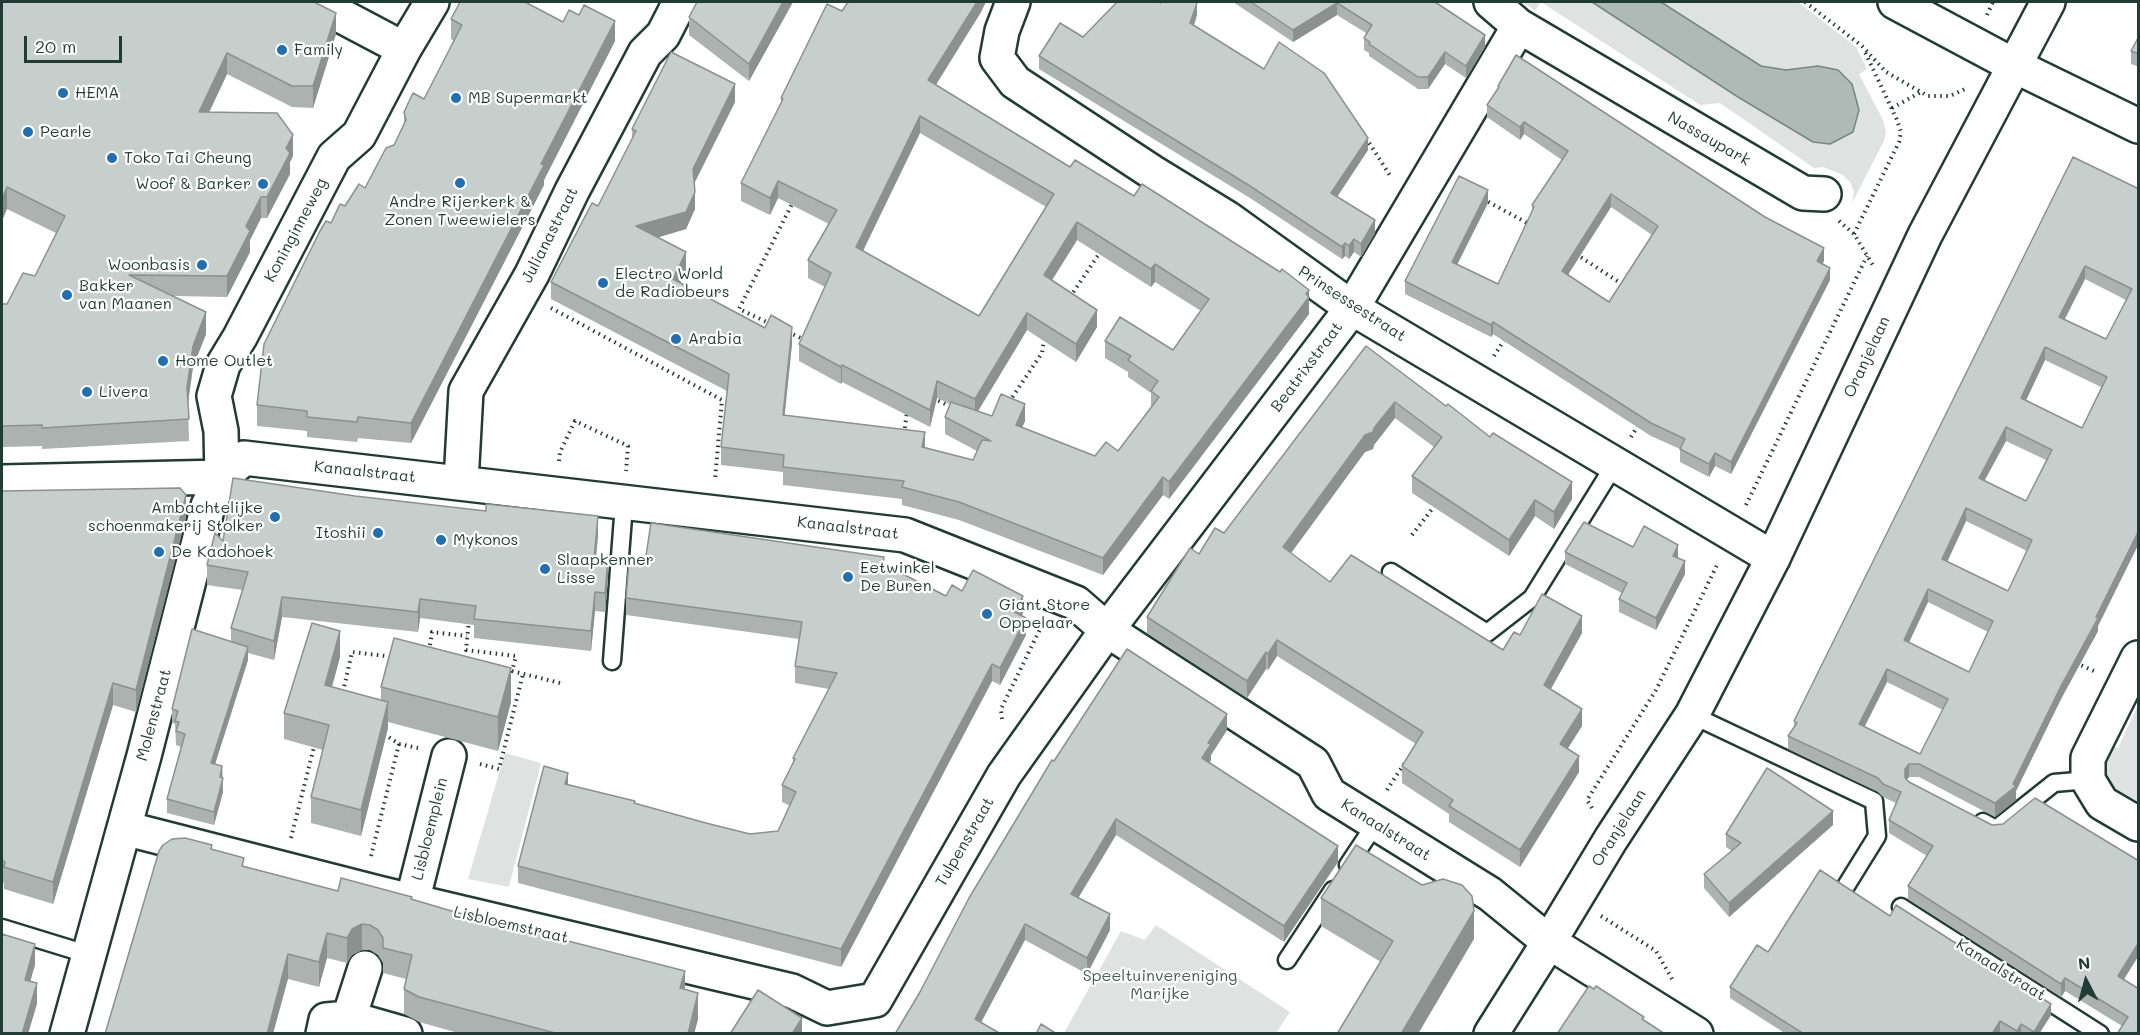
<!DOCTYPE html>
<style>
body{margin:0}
#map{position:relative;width:2140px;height:1035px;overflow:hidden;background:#fff;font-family:Mali,sans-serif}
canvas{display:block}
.frame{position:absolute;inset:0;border:3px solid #1f3d34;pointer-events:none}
.north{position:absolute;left:2056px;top:951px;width:60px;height:60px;-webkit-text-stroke:4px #fff;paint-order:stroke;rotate:354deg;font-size:16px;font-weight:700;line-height:24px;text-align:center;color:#1f3d34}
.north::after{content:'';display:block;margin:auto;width:21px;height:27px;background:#1f3d34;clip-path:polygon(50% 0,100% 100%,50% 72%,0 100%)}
.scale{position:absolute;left:24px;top:36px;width:98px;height:27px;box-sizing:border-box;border:3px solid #1f3d34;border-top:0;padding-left:8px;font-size:18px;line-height:21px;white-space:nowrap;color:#1f3d34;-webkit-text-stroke:4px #fff;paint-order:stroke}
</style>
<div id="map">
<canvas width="2140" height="1035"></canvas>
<div class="frame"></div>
<div class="north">N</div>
<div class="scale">20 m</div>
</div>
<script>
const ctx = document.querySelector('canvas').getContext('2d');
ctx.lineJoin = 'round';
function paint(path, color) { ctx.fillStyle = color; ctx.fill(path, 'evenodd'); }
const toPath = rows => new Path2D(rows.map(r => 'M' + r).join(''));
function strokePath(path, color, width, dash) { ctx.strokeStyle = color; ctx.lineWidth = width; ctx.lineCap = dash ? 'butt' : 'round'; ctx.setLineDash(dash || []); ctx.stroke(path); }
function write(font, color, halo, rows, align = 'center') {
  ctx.font = font + ' Mali,sans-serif'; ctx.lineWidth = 4.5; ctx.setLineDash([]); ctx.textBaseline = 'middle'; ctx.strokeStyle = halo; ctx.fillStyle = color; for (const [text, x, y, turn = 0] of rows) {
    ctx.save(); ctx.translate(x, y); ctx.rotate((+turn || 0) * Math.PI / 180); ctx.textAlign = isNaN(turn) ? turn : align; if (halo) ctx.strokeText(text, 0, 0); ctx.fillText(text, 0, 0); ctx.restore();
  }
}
const green = toPath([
 [1523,2,1592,2,1738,97,1813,142,1830,144,1818,66,1786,70,1761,66,1661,2,1798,2,1856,47,1867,69,1859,74,1883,120,1886,132,1884,141,1852,203,1854,192,1850,182,1843,175,1823,167,1814,168,1720,103,1700,105,1541,2,1535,11],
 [2138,705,2138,807,2113,790,2102,773,2109,744,2118,748],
 [505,753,541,763,509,887,468,879],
 [1156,925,1290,1012,1276,1033,1064,1033,1121,931,1145,940]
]);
const water = toPath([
 [1592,2,1661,2,1761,66,1786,70,1818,66,1838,70,1852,84,1859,110,1853,132,1830,144,1813,142,1738,97,1592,2]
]);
const path = toPath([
 [1805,2,1862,46,1886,72,1928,96,1950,96,1965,89],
 [1987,15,1993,2],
 [1892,108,1921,92],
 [1366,138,1391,177],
 [1483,199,1529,224],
 [1839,221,1854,234,1874,267],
 [1854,234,1899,142,1901,132,1897,120,1865,52],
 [1576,254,1625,286],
 [1070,297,1101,251],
 [551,308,722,400,715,480],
 [771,324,739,309,793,202],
 [788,332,803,339],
 [1494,356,1506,337],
 [933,398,953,408],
 [1009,402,1042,353,1044,339],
 [904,434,907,412],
 [1631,437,1640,422],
 [559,461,560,452,575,421,628,446,626,471],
 [1746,505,1867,256],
 [1412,535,1436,504],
 [469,620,466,650,516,656,512,671,564,684],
 [429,651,432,632,467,636],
 [2076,663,2094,671],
 [343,692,352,652,394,657],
 [1002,719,1001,709,1042,625],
 [384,734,399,744,418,748],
 [480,764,499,769,523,674],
 [1387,790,1404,764],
 [1592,808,1587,800,1656,690,1718,563],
 [291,838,315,743],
 [371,856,399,744],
 [1601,916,1656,951,1672,979]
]);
const lane = toPath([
 [1391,572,1487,633,1532,598,1615,464],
 [612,661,624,504],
 [1692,715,1874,801,1877,836,1846,886],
 [1983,822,1996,829,2054,783,2088,780],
 [1348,865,1376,823],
 [1901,907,2100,1034],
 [2,928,90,955],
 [1287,960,1333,890]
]);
const street = toPath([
 [315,2,404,49],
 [1013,2,1002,31,997,58,1015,82,1152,172,1227,218,1352,308,1773,558],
 [1491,2,1519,26,1803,193,1824,194],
 [2013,65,2138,126],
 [2,482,222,477,244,458,905,535,1076,603,1107,630,1313,763,1329,794,1490,894,1549,942],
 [461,482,466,391,532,274,572,191,645,53,663,35,680,2],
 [2138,658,2088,758,2088,780,2102,803,2138,824],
 [124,828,382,894,792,991,827,1008],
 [412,902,449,756],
 [827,1008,875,1000,1004,775,1107,630,1352,308,1519,26],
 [349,1018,365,968],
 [67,1034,144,756,208,506,222,477,221,431,214,396,223,365,240,337,334,157,359,135,404,49,432,2],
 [323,1034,326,1020,349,1018,405,1034]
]);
const secondary = toPath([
 [1895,2,2013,65],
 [1549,942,1696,1034],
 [1491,1034,1549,942,1611,839,1692,715,1773,558,1925,235,2048,2]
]);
const wall = toPath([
 [2,2,336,34,313,108,292,107,227,74,209,112,293,156,290,162,290,174,267,218,261,218,250,240,250,252,227,297,174,296,206,334,193,367,188,403,189,441,42,449,42,446,2,447,2,304,7,304,35,276,56,233,7,209],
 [793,2,749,81,689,35,689,17],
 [1233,2,1435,2,1485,47,1466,78,1445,64,1428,89,1418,89,1369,56,1369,53,1364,50,1364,38,1366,33,1337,15,1293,42],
 [1161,3,1197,15,1194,26,1368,150,1337,197,1375,233,1361,257,1354,252,1349,259,1345,256,1342,259,1250,198,1039,69,1039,56],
 [842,11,981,12,936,85,1070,167,1134,196,1280,272,1309,290,1309,314,1169,499,1163,495,1103,575,959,520,902,505,902,499,783,485,783,472,721,465,721,447,727,391,551,299,551,282,598,206,632,140,632,129,735,102,694,183,695,209,686,229,658,237,686,270,680,283,792,344,784,415,925,447,973,460,977,451,945,434,945,417,950,404,937,398,930,427,842,382,841,384,799,361,799,344,825,287,808,278,808,260,829,224,778,198,770,215,741,201,741,183,781,103,781,98],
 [920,133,1046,207,979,316,863,251],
 [1077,240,1151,287,1155,282,1201,311,1173,350,1105,341,1105,358,1128,372,1128,377,1151,393,1151,408,1118,451,1095,456,1022,427,1025,421,992,416,978,411,1027,330,1076,362,1097,327,1052,280],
 [451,19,563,22,615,41,544,180,544,185,411,443,358,438,357,442,307,437,307,431,257,426,257,405,331,223,345,206,365,188,394,145,404,125,404,112,424,99,454,41,451,39],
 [2139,36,2139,67,2131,64,2131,51],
 [1498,86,1824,261,1822,264,1830,280,1731,474,1715,466,1709,477,1680,462,1680,449,1651,436,1493,334,1491,337,1405,294,1405,281,1488,203,1457,264,1498,284,1532,212,1532,205,1562,160,1524,134,1520,140,1487,117,1487,105,1498,89],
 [1611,207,1652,235,1609,302,1568,275],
 [2073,157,2139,189,2139,543,2098,626,2098,631,2061,699,2016,791,2016,800,1995,817,1919,777,1909,777,1906,780,1909,782,1992,825,2139,861,2139,955,2123,980,2139,1034,2122,1026,2065,991,2061,997,1908,899,1908,886,1927,856,1889,833,1889,820,1896,803,1883,797,1878,792,1788,749,1788,736,1794,727,1794,721],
 [2085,279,2126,300,2106,339,2065,319],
 [2045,360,2101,387,2082,428,2026,400],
 [2006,441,2046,460,2026,501,1984,480],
 [1966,521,2027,551,2008,591,1947,562],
 [1928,602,1988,632,1969,672,1909,642],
 [1887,682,1943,710,1920,754,1864,727],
 [1366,346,1446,406,1490,437,1572,499,1554,529,1535,516,1509,556,1412,493,1412,476,1434,447,1395,418,1374,445,1373,449,1365,452,1291,553,1330,582,1503,650,1520,635,1582,633,1551,689,1582,726,1567,749,1579,772,1520,867,1449,822,1449,814,1402,783,1402,766,1416,744,1277,656,1268,670,1266,669,1247,698,1147,633,1147,617,1199,554,1224,533],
 [2,491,186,517,136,712,113,705,53,904,4,889,4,883,2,882],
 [598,535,596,559,608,579,605,612,595,611,591,651,474,638,474,625,420,618,418,632,282,617,274,660,248,653,248,660,215,764,222,766,223,792,214,825,167,813,167,799,181,747,176,745,175,724,172,723,172,709,231,641,231,628,242,590,207,585,207,565,223,541],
 [1633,547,1678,557,1678,558,1685,574,1656,630,1619,612,1619,599,1622,593,1565,564,1565,552],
 [884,565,946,596,962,591,1023,613,1022,616,1026,635,1000,685,992,681,841,967,518,883,518,866,568,785,706,823,750,834,778,831,790,806,782,802,782,785,793,764,793,758,829,689,795,683,795,666,799,639,626,615,626,598],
 [340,657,332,687,381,700,381,687,511,702,498,751,388,722,388,728,361,836,311,823,311,797,323,750,284,739,284,713],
 [1227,730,1211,755,1211,760,1209,763,1338,862,1284,942,1116,835,1078,898,1110,930,1087,974,1025,940,895,1034,1054,761],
 [1833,825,1729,917,1704,888,1704,874,1732,851,1726,847,1726,834],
 [212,849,244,866,338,891,412,899,685,990,698,1019,694,1034,462,1034,419,1022,404,1014,404,989,406,979,383,973,383,963,378,955,370,950,362,950,352,955,347,963,327,958,319,987,288,979],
 [1321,898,1474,939,1381,962,1321,926],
 [1890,916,2051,1015,2039,1034,2002,1034,2000,1032,2000,1034,1786,1034,1730,998,1730,987,1768,952]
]);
const shadedWall = toPath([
 [783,2,793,2,749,81,749,64],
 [977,2,986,2,981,12,928,97,928,80],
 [1197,3,1197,15,1190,36,1190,23],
 [1337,3,1337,15,1293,42,1293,30],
 [336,13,336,34,313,108,313,86],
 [615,21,615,41,544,180,544,185,411,443,411,423,541,164],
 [1485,35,1485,47,1466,78,1466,66],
 [1445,52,1445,64,1428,89,1428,77],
 [227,53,227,74,199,134,199,112],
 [735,84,735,102,693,186,693,169],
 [920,116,920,133,856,265,856,247],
 [1524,122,1524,134,1520,140,1520,127],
 [293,135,293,156,290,162,290,174,267,218,267,197,286,148],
 [1368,138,1368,150,1331,206,1331,193],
 [778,181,778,198,770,215,770,198],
 [7,187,7,209,2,221,2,199],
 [1488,190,1488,203,1452,275,1452,262],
 [695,192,695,209,686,229,636,244,636,226],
 [1611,194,1611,207,1562,284,1562,271],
 [261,197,261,218,250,240,250,252,227,297,227,276,246,226],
 [1375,220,1375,233,1361,257,1361,244],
 [1077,222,1077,240,1044,293,1044,275],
 [1354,239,1354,252,1349,259,1349,246],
 [1345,243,1345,256,1342,259,1342,247],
 [1824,248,1824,261,1817,273,1817,261],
 [686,252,686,270,673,297,673,279],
 [1155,264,1155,282,1151,287,1151,269],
 [2085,266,2085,279,2059,330,2059,317],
 [1830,268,1830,280,1731,474,1731,462],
 [1309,290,1309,314,1169,499,1169,482],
 [1097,310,1097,327,1076,362,1076,344],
 [206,312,206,334,193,367,187,409,187,387,193,346],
 [1027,313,1027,330,975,416,975,399],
 [1493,322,1493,334,1491,337,1491,325],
 [792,327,792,344,783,432,783,415],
 [2045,347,2045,360,2021,411,2021,398],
 [842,365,842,382,841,384,841,367],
 [937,381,937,398,930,427,930,410],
 [1395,402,1395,418,1374,445,1373,449,1365,452,1283,564,1283,547,1365,435,1374,428],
 [1025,404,1025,421,1016,442,1016,425],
 [2006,427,2006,441,1979,491,1979,478],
 [925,432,925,450,922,447],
 [1715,453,1715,466,1709,477,1709,464],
 [1163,477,1163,495,1103,575,1103,558],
 [1572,482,1572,499,1554,529,1554,512],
 [186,495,186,517,136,712,136,690],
 [1535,500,1535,516,1509,556,1509,540],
 [1966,508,1966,521,1942,573,1942,559],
 [598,516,598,535,594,578,594,559],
 [2139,530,2139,543,2098,626,2098,631,2061,699,2016,791,2016,800,1995,817,1995,803,2013,784],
 [1678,545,1678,557,1673,568,1673,556],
 [608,559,608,579,605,612,605,593],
 [1685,561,1685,574,1656,630,1656,618],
 [1928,589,1928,602,1904,653,1904,640],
 [595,592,595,611,591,651,591,631],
 [1023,596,1023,613,1014,630,1014,612],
 [282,597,282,617,274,660,274,641],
 [420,599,420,618,418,632,418,612],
 [1582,616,1582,633,1544,701,1544,685],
 [1026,618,1026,635,1000,685,1000,668],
 [340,631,340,657,325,711,325,685],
 [1277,640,1277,656,1268,670,1268,654],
 [248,647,248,660,211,777,211,763],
 [1266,652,1266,669,1247,698,1247,681],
 [992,664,992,681,841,967,841,949],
 [511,668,511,702,498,751,498,717],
 [1887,669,1887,682,1859,738,1859,724],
 [113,683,113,705,53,904,53,882],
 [388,702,388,728,361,836,361,810],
 [1582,709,1582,726,1560,761,1560,744],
 [1227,714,1227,730,1211,755,1211,760,1202,774,1202,758,1208,743],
 [1579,756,1579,772,1520,867,1520,850],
 [1909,764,1909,777,1905,782,1905,769],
 [222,766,223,792,214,825,214,812],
 [568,773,568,790,565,784],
 [1833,811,1833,825,1729,917,1729,903],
 [1116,819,1116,835,1071,910,1071,894],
 [1338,846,1338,862,1284,942,1284,926],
 [1474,911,1474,939,1418,1034,1401,1034],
 [1110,914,1110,930,1087,974,1087,958],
 [362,924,362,950,352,955,347,963,347,938,352,929],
 [1025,924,1025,940,975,1034,975,1019],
 [327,933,327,958,319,987,319,962],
 [2139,942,2139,955,2118,989,2118,976],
 [35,944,35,965,25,1000,25,980],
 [288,954,288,979,273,1034,267,1034],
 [685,971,685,996,680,988],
 [2065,978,2065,991,2061,997,2061,984],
 [37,983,37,1004,28,1034,22,1034],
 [698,993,698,1019,694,1034,688,1034],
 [2051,1004,2051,1015,2039,1034,2034,1034,2034,1032],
 [802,1018,802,1034,792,1034],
 [2000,1021,2000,1034,1992,1034],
 [2021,1024,2021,1034,2017,1034,2017,1031]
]);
const building = toPath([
 [2,2,314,2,336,13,313,86,292,86,227,53,199,112,277,113,293,135,286,148,290,153,267,197,261,197,246,226,250,231,227,276,129,275,206,312,193,346,187,387,189,419,42,428,42,425,2,426,2,304,7,304,23,273,35,276,65,216,7,187,2,199,2,2],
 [460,2,525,2,563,22,569,10,579,15,584,5,615,21,541,164,544,165,411,423,358,417,357,422,307,417,307,411,257,405,264,344,320,231,326,221,331,223,340,204,345,206,359,184,365,188,386,148,394,145,406,120,404,112,413,93,424,99,462,25,451,19,460,2],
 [697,2,783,2,749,64,689,17,697,2],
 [848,2,977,2,928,80,1070,167,1075,160,1134,196,1142,184,1280,272,1282,269,1309,290,1306,294,1309,297,1169,482,1163,477,1103,558,959,502,902,487,904,481,783,467,784,455,721,447,729,374,551,282,592,203,598,206,636,131,632,129,671,52,735,84,693,169,695,192,686,212,636,226,686,252,673,279,765,328,771,315,792,327,783,415,925,432,922,447,973,460,982,440,991,441,945,417,951,402,992,416,1001,394,1025,404,1016,425,1095,456,1106,442,1118,451,1159,397,1151,391,1158,381,1128,360,1131,356,1105,341,1120,317,1173,350,1209,299,1155,264,1151,269,1077,222,1044,275,1097,310,1076,344,1027,313,975,399,937,381,930,410,842,365,841,367,799,344,831,273,808,260,837,210,778,181,770,198,741,183,783,99,781,98,827,4,842,11,848,2],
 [920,116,1054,194,979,316,856,247,920,116],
 [1117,2,1159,2,1161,3,1162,2,1196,2,1197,3,1190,23,1264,69,1279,42,1324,73,1368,138,1331,193,1375,220,1361,244,1354,239,1349,246,1345,243,1342,247,1250,186,1039,56,1060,23,1083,37,1117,2],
 [1251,2,1435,2,1485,35,1466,66,1445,52,1428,77,1418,77,1369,44,1370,42,1364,38,1372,25,1337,3,1293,30,1251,2],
 [2139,36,2139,54,2131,51,2139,36],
 [1516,55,1765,217,1824,248,1817,261,1830,268,1731,462,1715,453,1709,464,1680,449,1685,439,1651,423,1493,322,1491,325,1405,281,1459,176,1488,190,1452,262,1498,284,1534,207,1532,205,1568,151,1524,122,1520,127,1487,105,1499,87,1498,86,1516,55],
 [1611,194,1658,226,1609,302,1562,271,1611,194],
 [2073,157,2139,189,2139,530,2096,617,2098,618,2061,686,2013,784,2016,786,1995,803,1919,764,1909,764,1905,769,1905,778,1909,782,1992,825,2003,824,2035,798,2139,861,2139,942,2118,976,2139,989,2139,1034,2117,1034,2128,1017,2065,978,2061,984,1908,886,1933,846,1889,820,1901,792,1883,784,1878,778,1788,736,1797,723,1794,721,2073,157],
 [2085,266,2132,289,2106,339,2059,317,2085,266],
 [2045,347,2107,377,2082,428,2021,398,2045,347],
 [2006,427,2052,450,2026,501,1979,478,2006,427],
 [1966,508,2032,540,2008,591,1942,559,1966,508],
 [1928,589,1993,621,1969,672,1904,640,1928,589],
 [1887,669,1948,699,1920,754,1859,724,1887,669],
 [1366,346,1446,406,1448,404,1490,437,1493,433,1572,482,1554,512,1535,500,1509,540,1412,476,1442,437,1395,402,1374,428,1373,432,1365,435,1283,547,1330,582,1351,555,1503,650,1514,632,1520,635,1542,594,1582,616,1544,685,1582,709,1560,744,1579,756,1520,850,1449,806,1453,800,1402,766,1423,732,1277,640,1268,654,1266,652,1247,681,1147,617,1190,548,1199,554,1215,528,1224,533,1366,346],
 [233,478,355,496,486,511,486,504,598,516,594,559,608,559,605,593,595,592,591,631,474,619,476,606,420,599,418,612,282,597,274,641,231,628,248,572,207,565,215,533,223,541,233,478],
 [180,488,186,495,136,690,113,683,53,882,4,867,5,862,2,860,2,491,180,488],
 [1584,522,1633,547,1644,526,1678,545,1673,556,1685,561,1656,618,1619,599,1627,583,1565,552,1584,522],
 [651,523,884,557,883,564,946,596,952,585,962,591,973,570,1023,596,1014,612,1026,618,1000,668,992,664,841,949,518,866,544,766,568,773,565,784,635,801,634,803,706,823,750,834,778,831,796,792,782,785,795,759,793,758,837,673,795,666,802,622,626,598,629,561,645,562,651,523],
 [312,623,340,631,325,685,388,702,361,810,311,797,329,725,284,713,312,623],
 [192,629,248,647,211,763,222,766,220,777,223,778,214,812,167,799,185,734,176,731,179,722,175,721,178,711,172,709,192,629],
 [394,638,511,668,498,717,381,687,394,638],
 [1127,649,1227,714,1208,743,1211,744,1202,758,1338,846,1284,926,1116,819,1071,894,1110,914,1087,958,1025,924,975,1019,1001,1034,895,1034,920,992,969,898,1052,760,1054,761,1127,649],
 [1767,768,1833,811,1729,903,1704,874,1741,843,1726,834,1767,768],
 [185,838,212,845,211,849,244,858,242,866,338,891,341,878,412,897,411,899,455,912,685,971,680,988,698,993,688,1034,559,1034,419,997,404,989,412,955,383,948,383,938,378,930,370,925,362,924,352,929,347,938,327,933,319,962,288,954,267,1034,105,1034,159,851,163,845,172,839,185,838],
 [1356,845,1422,885,1443,879,1462,885,1472,896,1474,911,1401,1034,1337,1034,1393,941,1321,898,1356,845],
 [1820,870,1890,916,1896,905,2051,1004,2034,1032,2021,1024,2017,1031,2000,1021,1992,1034,1804,1034,1730,987,1757,945,1768,952,1820,870],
 [2,934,35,944,25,980,37,983,22,1034,2,1034,2,934],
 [1589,986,1594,989,1596,986,1644,1017,1642,1019,1665,1034,1557,1034,1589,986],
 [758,990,802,1018,792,1034,730,1034,758,990],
 [1041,1024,1057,1034,1036,1034,1041,1024]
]);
const markers = [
 [282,50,6,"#1f6fb2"],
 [63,93,6,"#1f6fb2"],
 [456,98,6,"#1f6fb2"],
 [28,132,6,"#1f6fb2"],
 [112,158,6,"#1f6fb2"],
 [460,183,6,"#1f6fb2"],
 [263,184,6,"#1f6fb2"],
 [202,265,6,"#1f6fb2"],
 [603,283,6,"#1f6fb2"],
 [67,295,6,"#1f6fb2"],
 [676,339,6,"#1f6fb2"],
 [163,361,6,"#1f6fb2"],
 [87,392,6,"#1f6fb2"],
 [275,517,6,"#1f6fb2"],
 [378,533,6,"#1f6fb2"],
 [441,540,6,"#1f6fb2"],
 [159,552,6,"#1f6fb2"],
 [545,569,6,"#1f6fb2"],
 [848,577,6,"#1f6fb2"],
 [987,614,6,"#1f6fb2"]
];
const poiNames = [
 ["Family",294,50],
 ["HEMA",75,93],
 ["MB Supermarkt",468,98],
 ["Pearle",40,132],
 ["Toko Tai Cheung",124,158],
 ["Woof & Barker",251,184,"right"],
 ["Andre Rijerkerk &",460,202,"center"],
 ["Zonen Tweewielers",460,220,"center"],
 ["Woonbasis",190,265,"right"],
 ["Electro World",615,274],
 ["de Radiobeurs",615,292],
 ["Bakker",79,286],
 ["van Maanen",79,304],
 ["Arabia",688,339],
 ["Home Outlet",175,361],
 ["Livera",99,392],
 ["Ambachtelijke",263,508,"right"],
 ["schoenmakerij Stolker",263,526,"right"],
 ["Itoshii",366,533,"right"],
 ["Mykonos",453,540],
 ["De Kadohoek",171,552],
 ["Slaapkenner",557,560],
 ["Lisse",557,578],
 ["Eetwinkel",860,568],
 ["De Buren",860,586],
 ["Giant Store",999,605],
 ["Oppelaar",999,623]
];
const streetNames = [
 ["Nassaupark",1709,139,30],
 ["Koninginneweg",296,230,-62],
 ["Julianastraat",550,235,-63],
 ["Prinsessestraat",1352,304,33],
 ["Oranjelaan",1867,357,-65],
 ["Beatrixstraat",1307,367,-53],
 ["Kanaalstraat",365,472,6],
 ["Kanaalstraat",848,528,7],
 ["Molenstraat",154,715,-75],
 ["Oranjelaan",1619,828,-58],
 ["Lisbloemplein",430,829,-76],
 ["Kanaalstraat",1386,830,32],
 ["Tulpenstraat",965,842,-60],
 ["Lisbloemstraat",511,925,13],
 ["Kanaalstraat",2001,970,32]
];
const parkNames = [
 ["Speeltuinvereniging",1160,976],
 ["Marijke",1160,994]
];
paint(green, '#dee3e2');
paint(water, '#afbab7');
strokePath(water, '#758883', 1.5);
strokePath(lane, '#1f3d34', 21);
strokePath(street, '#1f3d34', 38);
strokePath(secondary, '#1f3d34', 38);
strokePath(path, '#1f3d34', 4, [1.5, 4.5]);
strokePath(lane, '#fff', 16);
strokePath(street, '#fff', 33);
strokePath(secondary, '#fff', 33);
paint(wall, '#abb2af');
paint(shadedWall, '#8b918f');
paint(building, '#c7cfcc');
strokePath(building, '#8b918f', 1.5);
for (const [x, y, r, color] of markers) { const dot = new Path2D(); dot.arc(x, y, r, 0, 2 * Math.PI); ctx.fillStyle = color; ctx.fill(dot); strokePath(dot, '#fff', 2); }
write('16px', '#1f3d34', '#fff', poiNames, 'left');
write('16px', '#1f3d34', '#fff', streetNames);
write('16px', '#455e57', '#fff', parkNames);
</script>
